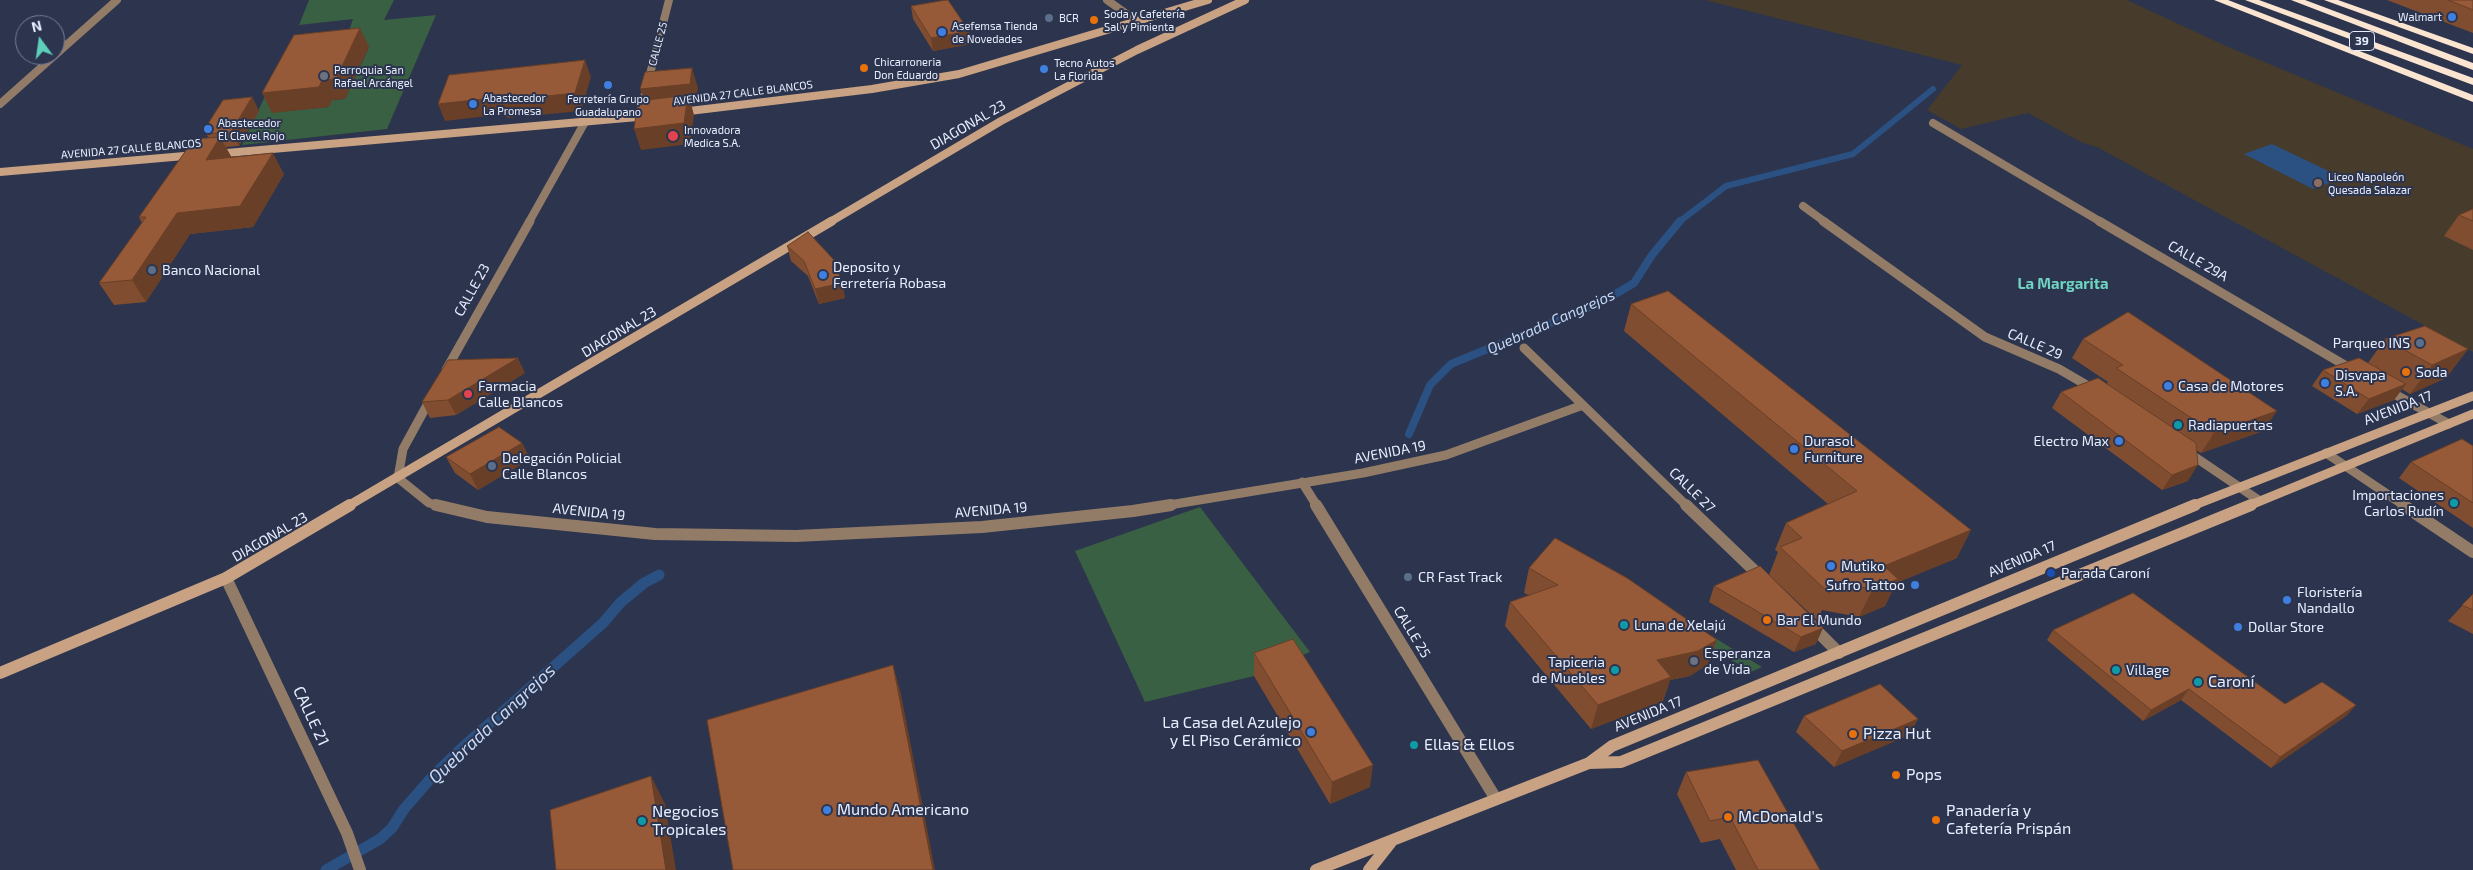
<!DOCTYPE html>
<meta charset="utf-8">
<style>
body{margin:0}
#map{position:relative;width:2473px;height:870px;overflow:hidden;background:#2c344e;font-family:"Exo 2",sans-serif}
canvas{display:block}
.north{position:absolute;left:15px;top:15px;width:50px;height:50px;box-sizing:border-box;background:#2c344e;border:1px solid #777e95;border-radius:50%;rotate:346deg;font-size:14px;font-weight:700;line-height:20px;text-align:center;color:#e7eeff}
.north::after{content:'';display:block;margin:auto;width:18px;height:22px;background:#5dceb9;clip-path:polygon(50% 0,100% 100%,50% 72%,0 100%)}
</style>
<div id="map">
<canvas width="2473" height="870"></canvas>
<div class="north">N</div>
</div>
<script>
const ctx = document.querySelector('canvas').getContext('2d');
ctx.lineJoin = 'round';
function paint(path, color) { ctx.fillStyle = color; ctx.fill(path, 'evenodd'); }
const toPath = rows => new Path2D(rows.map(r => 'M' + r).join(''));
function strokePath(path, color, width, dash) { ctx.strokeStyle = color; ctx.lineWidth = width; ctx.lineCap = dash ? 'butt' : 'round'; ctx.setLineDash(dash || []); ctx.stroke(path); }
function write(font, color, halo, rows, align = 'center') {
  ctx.font = font + ' "Exo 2",sans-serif'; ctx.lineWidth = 4; ctx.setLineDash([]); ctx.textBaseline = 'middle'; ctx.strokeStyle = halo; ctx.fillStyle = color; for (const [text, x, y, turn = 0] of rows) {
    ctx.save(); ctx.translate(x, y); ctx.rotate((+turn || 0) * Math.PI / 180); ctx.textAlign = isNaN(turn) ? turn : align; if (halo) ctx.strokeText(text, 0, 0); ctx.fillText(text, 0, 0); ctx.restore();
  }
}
const education = toPath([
 [1705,0,2127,0,2226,46,2473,149,2473,352,2097,147,2083,143,2028,113,1961,129,1927,110,1962,65]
]);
const green = toPath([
 [309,0,394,0,384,20,436,15,387,129,242,145,290,43,347,36,353,19,299,25],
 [369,47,345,99,332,100,328,107,288,111],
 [1200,507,1310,652,1254,676,1145,702,1075,551],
 [1644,594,1762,667,1751,672,1627,596]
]);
const water = toPath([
 [2272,144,2343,178,2313,189,2244,154]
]);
const streamFar2 = toPath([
 [1679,222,1726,186,1853,154,1933,89]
]);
const streamFar1 = toPath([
 [1409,434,1430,385,1451,364,1602,302,1634,283,1652,255,1680,221]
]);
const stream = toPath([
 [326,870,380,839,392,828,404,809,432,777,463,747,603,623,621,602,644,583,659,575]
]);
const streetFar2 = toPath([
 [1107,0,1138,22],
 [0,104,117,0],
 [640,113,669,0],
 [1933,123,2101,222],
 [1803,206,1825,222],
 [529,222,585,122]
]);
const streetFar1 = toPath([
 [1823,221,1985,337,2059,369,2095,390],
 [2099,221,2353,370],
 [1524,348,1687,506],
 [446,370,530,221],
 [2387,390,2449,424],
 [432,396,403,449,398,478,429,503,441,506],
 [2186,451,2260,501],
 [2326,453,2405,506],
 [1302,482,1317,506],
 [1163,506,1363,473,1446,455,1583,405]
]);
const street = toPath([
 [436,505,487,517,655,534,796,536,982,527,1133,511,1171,505],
 [1316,505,1496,799],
 [1686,505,1763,579],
 [2403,505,2473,552],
 [226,578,347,833,360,870],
 [1811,625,1839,653]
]);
const secondaryFar2 = toPath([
 [681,112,872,89,959,74,1208,0],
 [215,154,649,116],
 [0,172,196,155],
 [830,222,1001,121,1137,50,1245,0]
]);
const secondaryFar1 = toPath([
 [348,506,832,221],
 [2192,506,2473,396],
 [2248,506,2473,414]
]);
const secondary = toPath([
 [0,673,226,578,350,505],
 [1589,763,1621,762,2251,505],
 [1316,870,1589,763,1612,746,2195,505],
 [1369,870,1391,842]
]);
const highway = toPath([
 [2214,0,2228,0,2473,95,2473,102,2214,0],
 [2245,0,2259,0,2473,78,2473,85,2245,0],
 [2291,0,2305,0,2473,63,2473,70,2291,0],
 [2324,0,2338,0,2473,48,2473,54,2324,0]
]);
const wall = toPath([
 [2387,0,2473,0,2473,33],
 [911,6,971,44,933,51,913,19],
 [252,97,259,111,239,146,226,147,231,157,284,174,253,227,190,234,146,302,114,305,99,283,142,223,139,217,209,138,206,134,208,131,206,127],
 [2473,209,2473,250,2444,236,2459,215],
 [787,246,842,283,845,298,819,304,808,276,791,261],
 [1631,304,1957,558,1896,583,1885,606,1859,617,1822,610,1818,621,1769,575,1778,552,1775,550,1786,523,1828,504,1624,331],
 [2083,339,2263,431,2201,453,2196,450,2188,481,2162,490,2052,408,2061,392,2107,384,2108,382,2072,358],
 [2385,339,2468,349,2446,378,2410,394,2402,389,2394,400,2357,414,2312,386,2323,370,2368,363],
 [525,373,456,415,430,418,422,402],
 [522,443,530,459,478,490,455,473,446,457],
 [2473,446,2473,528,2399,478,2411,462],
 [1529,568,1708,664,1690,676,1670,680,1663,701,1591,729,1505,626,1510,602,1529,595,1524,593],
 [1714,586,1816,644,1794,652,1709,602],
 [2473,594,2473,634,2448,621],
 [2053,630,2285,704,2356,705,2346,716,2271,768,2181,700,2143,721,2047,640],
 [1254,653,1370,787,1330,804,1254,676],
 [1804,716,1918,719,1909,735,1834,767,1796,732],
 [1686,772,1820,870,1736,870,1720,839,1701,843,1677,794]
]);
const shadedWall = toPath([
 [360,28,369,47,345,99,332,100,329,107,272,113,262,93,322,80],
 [969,31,971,44,933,51,931,38],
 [585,60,591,77,581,111,507,118,505,114,445,121,438,104,502,97],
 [692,68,698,88,696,104,691,104,694,115,690,144,641,150,634,129,647,109,640,89],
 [252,97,259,111,239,146,231,132],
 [212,126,210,134,206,127],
 [220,137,232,158,206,160],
 [273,153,284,174,253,227,190,234,146,302,132,280,177,213],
 [842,283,845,298,819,304,815,289],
 [2468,349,2446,378,2410,394,2432,365],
 [518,358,525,373,456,415,448,400],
 [2406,384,2394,400,2357,414,2369,399],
 [2277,411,2263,431,2201,453,2214,433],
 [522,443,530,459,478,490,470,474],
 [2198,465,2188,481,2162,490,2172,475],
 [1971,530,1957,558,1896,583,1885,606,1859,617,1884,566],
 [1823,628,1816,644,1794,652,1801,637],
 [1717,640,1708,664,1690,676,1670,680,1663,701,1591,729,1598,705,1657,660],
 [893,665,901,694,935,870,933,870],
 [2189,689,2181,700,2143,721,2151,710],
 [2356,705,2346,716,2271,768,2280,757],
 [1918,719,1909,735,1834,767,1842,751],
 [1373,765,1370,787,1330,804,1332,782],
 [651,776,665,804,676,870,666,870]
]);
const building = toPath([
 [946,0,948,0,969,31,931,38,911,6,946,0],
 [2448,0,2473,0,2473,10,2448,0],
 [360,28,336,79,322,80,319,87,262,93,294,35,360,28],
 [585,60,575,93,500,101,502,97,438,104,449,75,585,60],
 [692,68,690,84,640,89,645,72,692,68],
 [688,95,684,123,634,129,638,101,688,95],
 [252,97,231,132,206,134,212,126,206,127,223,100,252,97],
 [220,137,206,160,273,153,240,206,177,213,132,280,99,283,146,217,139,217,194,139,220,137],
 [2473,209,2473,221,2459,215,2473,209],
 [808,232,834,260,842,283,815,289,804,261,787,246,808,232],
 [1668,291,1971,530,1884,566,1898,579,1872,589,1830,582,1830,594,1780,547,1802,538,1786,523,1857,491,1631,304,1668,291],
 [2128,312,2277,411,2214,433,2116,368,2123,365,2083,339,2128,312],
 [2425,326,2468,349,2432,365,2385,339,2425,326],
 [518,358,448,400,422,402,448,360,518,358],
 [2359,358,2406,384,2369,399,2323,370,2359,358],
 [2098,378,2196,443,2198,465,2172,475,2061,392,2098,378],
 [499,427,522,443,470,474,446,457,499,427],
 [2462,439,2473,446,2473,503,2411,462,2462,439],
 [1555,538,1627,578,1717,640,1698,651,1657,660,1671,677,1598,705,1510,602,1558,585,1529,568,1555,538],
 [1760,566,1823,628,1801,637,1714,586,1760,566],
 [2133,593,2285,704,2322,682,2356,705,2280,757,2189,689,2151,710,2053,630,2133,593],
 [2473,594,2473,610,2462,605,2473,594],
 [1293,639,1373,765,1332,782,1254,653,1293,639],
 [893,665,933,870,733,870,707,720,893,665],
 [1880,684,1918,719,1842,751,1804,716,1880,684],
 [1758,760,1820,870,1758,870,1730,817,1710,821,1686,772,1758,760],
 [651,776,666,870,556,870,550,810,651,776]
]);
const markers = [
 [2452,17,5,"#3f7fe0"],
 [1049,18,5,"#5c6f8a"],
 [1094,20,5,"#e8710a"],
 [942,32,5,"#3f7fe0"],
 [864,68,5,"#e8710a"],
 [1044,69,5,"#3f7fe0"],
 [324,76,5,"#6b7280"],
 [608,85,5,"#3f7fe0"],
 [473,104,5,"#3f7fe0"],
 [208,129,5,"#3f7fe0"],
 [673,136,6,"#e0444e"],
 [2318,183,5,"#8d6e63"],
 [152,270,5,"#5c6f8a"],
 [823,275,5,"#3f7fe0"],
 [2420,343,5,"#5c6f8a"],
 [2406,372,5,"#e8710a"],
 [2325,383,5,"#3f7fe0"],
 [2168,386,5,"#3f7fe0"],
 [468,394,5,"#e0444e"],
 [2178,425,5,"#0f9aa8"],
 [2119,441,5,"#3f7fe0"],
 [1794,449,5,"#3f7fe0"],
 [492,466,5,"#5c6f8a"],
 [2454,503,5,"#0f9aa8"],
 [1831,566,5,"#3f7fe0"],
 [2051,573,5,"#1a4fb4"],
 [1408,577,5,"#5c6f8a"],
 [1915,585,5,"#3f7fe0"],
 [2287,600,5,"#3f7fe0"],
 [1767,620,5,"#e8710a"],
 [1624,625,5,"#0f9aa8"],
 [2238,627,5,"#3f7fe0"],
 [1694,661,5,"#6b7280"],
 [1615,670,5,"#0f9aa8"],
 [2116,670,5,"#0f9aa8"],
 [2198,682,5,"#0f9aa8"],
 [1311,732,5,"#3f7fe0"],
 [1853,734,5,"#e8710a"],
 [1414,745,5,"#0f9aa8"],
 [1896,775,5,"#e8710a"],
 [827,810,5,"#3f7fe0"],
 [1728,817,5,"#e8710a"],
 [1936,820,5,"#e8710a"],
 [642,821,5,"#0f9aa8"]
];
const farPoinames = [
 ["Soda y Cafetería",1104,14],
 ["Sal y Pimienta",1104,27],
 ["Walmart",2442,17,"right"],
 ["BCR",1059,18],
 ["Asefemsa Tienda",952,26],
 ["de Novedades",952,39],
 ["Chicarroneria",874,62],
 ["Don Eduardo",874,75],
 ["Tecno Autos",1054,63],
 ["La Florida",1054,76],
 ["Parroquia San",334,70],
 ["Rafael Arcángel",334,83],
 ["Abastecedor",483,98],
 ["La Promesa",483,111],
 ["Ferretería Grupo",608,99,"center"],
 ["Guadalupano",608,112,"center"],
 ["Abastecedor",218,123],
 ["El Clavel Rojo",218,136],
 ["Innovadora",684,130],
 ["Medica S.A.",684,143],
 ["Liceo Napoleón",2328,177],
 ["Quesada Salazar",2328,190]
];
const farStreetnames = [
 ["CALLE 25",658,44,-75],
 ["AVENIDA 27 CALLE BLANCOS",743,93,-7],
 ["AVENIDA 27 CALLE BLANCOS",131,149,-5]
];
const shields = [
 [2362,41,25]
];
const shieldNames = [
 ["39",2362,41]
];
const streetNames = [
 ["DIAGONAL 23",968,125,-30],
 ["CALLE 29A",2198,261,30],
 ["CALLE 23",472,290,-61],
 ["DIAGONAL 23",619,332,-31],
 ["CALLE 29",2035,344,23],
 ["AVENIDA 17",2398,408,-21],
 ["AVENIDA 19",1390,452,-11],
 ["CALLE 27",1692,490,44],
 ["AVENIDA 19",991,510,-5],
 ["AVENIDA 19",589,512,6],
 ["DIAGONAL 23",270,537,-30],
 ["AVENIDA 17",2022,559,-23],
 ["CALLE 25",1412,632,59],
 ["AVENIDA 17",1648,714,-22]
];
const poiNames = [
 ["Deposito y",833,267],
 ["Ferretería Robasa",833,283],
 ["Banco Nacional",162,270],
 ["Parqueo INS",2410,343,"right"],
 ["Soda",2416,372],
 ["Disvapa",2335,375],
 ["S.A.",2335,391],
 ["Farmacia",478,386],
 ["Calle Blancos",478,402],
 ["Casa de Motores",2178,386],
 ["Radiapuertas",2188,425],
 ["Durasol",1804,441],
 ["Furniture",1804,457],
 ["Electro Max",2109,441,"right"],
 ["Delegación Policial",502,458],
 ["Calle Blancos",502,474],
 ["Importaciones",2444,495,"right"],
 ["Carlos Rudín",2444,511,"right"],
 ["Mutiko",1841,566],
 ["Parada Caroní",2061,573],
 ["CR Fast Track",1418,577],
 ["Sufro Tattoo",1905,585,"right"],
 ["Floristería",2297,592],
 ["Nandallo",2297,608],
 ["Bar El Mundo",1777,620],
 ["Luna de Xelajú",1634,625],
 ["Dollar Store",2248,627],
 ["Esperanza",1704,653],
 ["de Vida",1704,669],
 ["Tapiceria",1605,662,"right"],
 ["de Muebles",1605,678,"right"],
 ["Village",2126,670]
];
const neighbourhoodNames = [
 ["La Margarita",2063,284]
];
const waterNames = [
 ["Quebrada Cangrejos",1551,322,-24]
];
const nearPoinames = [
 ["Caroní",2208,682],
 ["La Casa del Azulejo",1301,723,"right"],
 ["y El Piso Cerámico",1301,741,"right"],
 ["Pizza Hut",1863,734],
 ["Ellas & Ellos",1424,745],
 ["Pops",1906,775],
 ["Mundo Americano",837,810],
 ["Panadería y",1946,811],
 ["Cafetería Prispán",1946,829],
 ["Negocios",652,812],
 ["Tropicales",652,830],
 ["McDonald's",1738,817]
];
const nearStreetnames = [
 ["CALLE 21",311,716,65]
];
const nearWaternames = [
 ["Quebrada Cangrejos",492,724,-43]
];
paint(education, '#473b2c');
paint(green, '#396042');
paint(water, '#2b5082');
strokePath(streamFar2, '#2b5082', 6);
strokePath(streamFar1, '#2b5082', 8);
strokePath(stream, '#2b5082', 11);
strokePath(streetFar2, '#937c67', 8);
strokePath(streetFar1, '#937c67', 9);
strokePath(street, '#937c67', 12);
strokePath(secondaryFar2, '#c8a282', 8);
strokePath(secondaryFar1, '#c8a282', 9);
strokePath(secondary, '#c8a282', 12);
paint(highway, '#fbe4d0');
paint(wall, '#814d30');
paint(shadedWall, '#693f27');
paint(building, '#965a38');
strokePath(building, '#693f27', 1);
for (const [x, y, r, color] of markers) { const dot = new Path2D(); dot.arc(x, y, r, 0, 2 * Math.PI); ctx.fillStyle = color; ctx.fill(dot); strokePath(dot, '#2c344e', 2); }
write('11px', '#e7eeff', '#2c344e', farPoinames, 'left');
write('11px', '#e7eeff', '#2c344e', farStreetnames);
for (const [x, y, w] of shields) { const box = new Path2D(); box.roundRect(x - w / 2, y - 9.5, w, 19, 4); ctx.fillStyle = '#2c344e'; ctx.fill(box); strokePath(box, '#e7eeff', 1); }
write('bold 12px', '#e7eeff', null, shieldNames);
write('14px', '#e7eeff', '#2c344e', streetNames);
write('14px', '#e7eeff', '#2c344e', poiNames, 'left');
write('bold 15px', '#6fd4c1', '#2c344e', neighbourhoodNames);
write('italic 15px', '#c3d9f8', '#2c344e', waterNames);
write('16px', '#e7eeff', '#2c344e', nearPoinames, 'left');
write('16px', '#e7eeff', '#2c344e', nearStreetnames);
write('italic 18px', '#c3d9f8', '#2c344e', nearWaternames);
</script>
